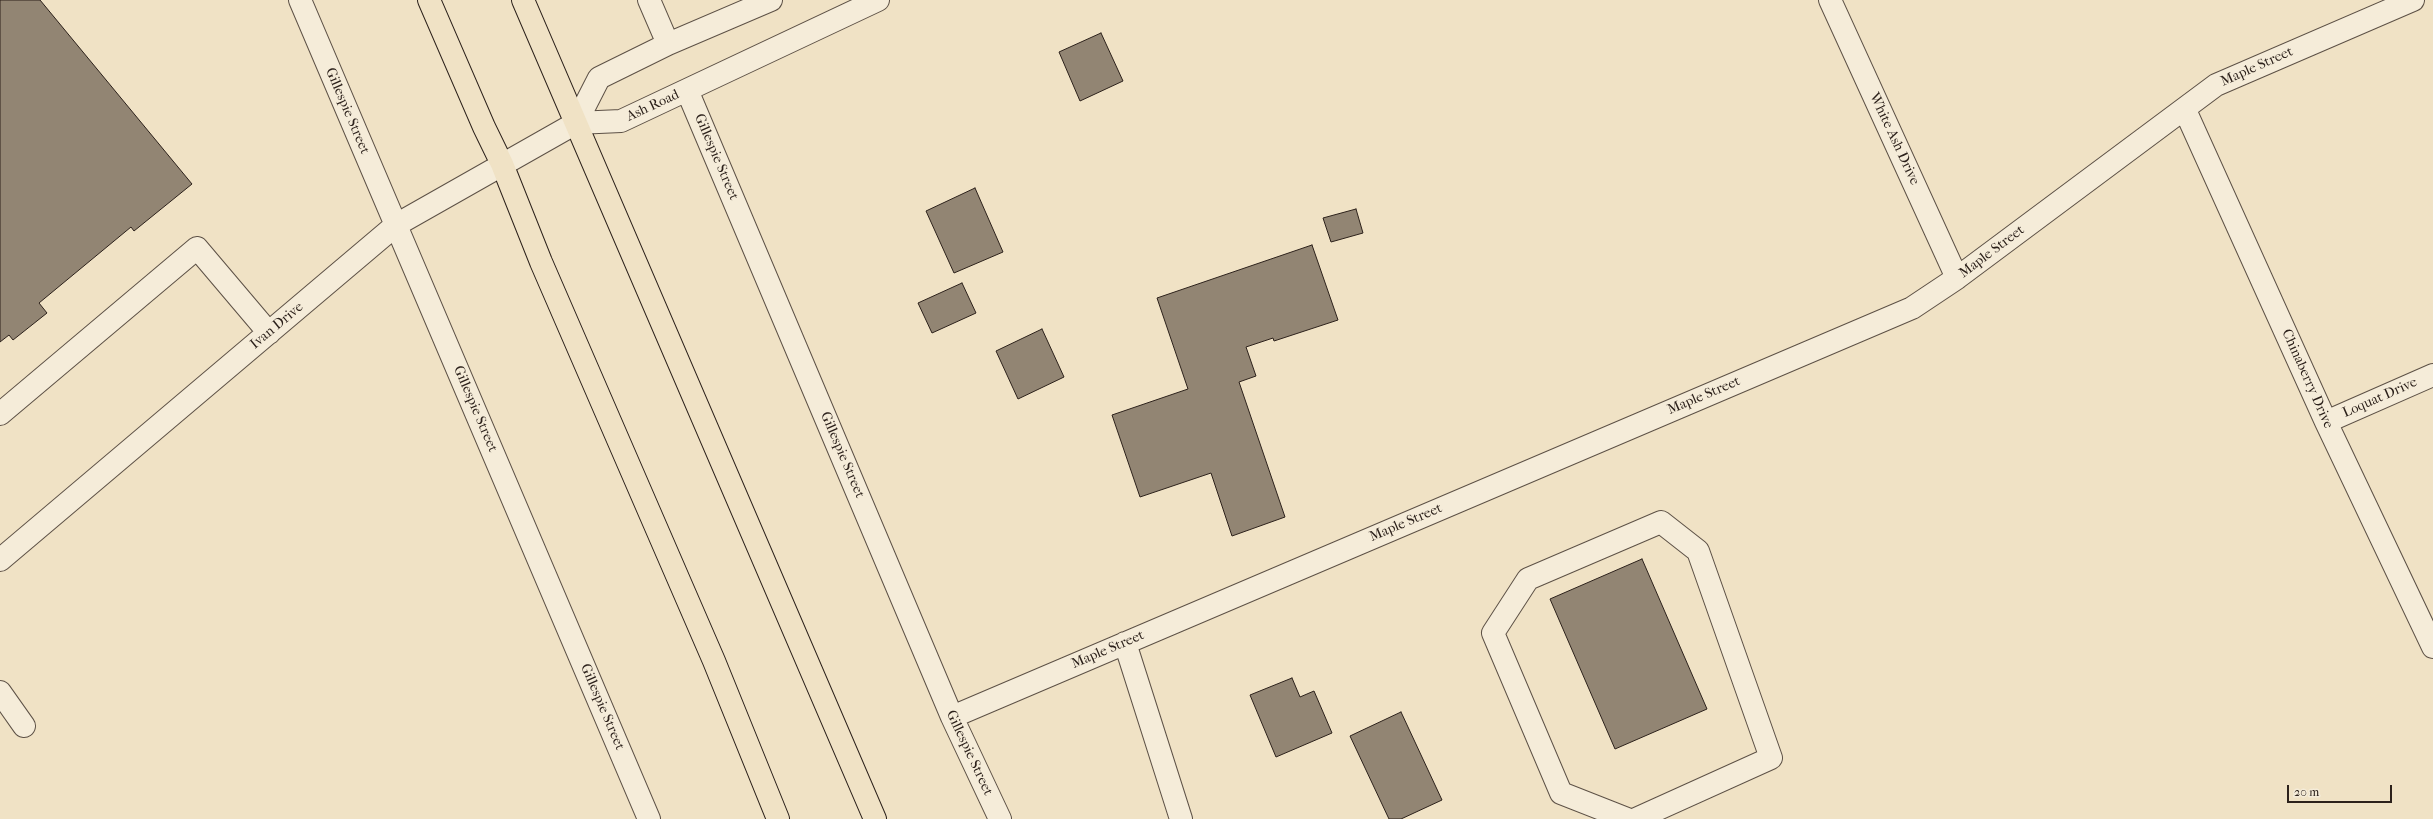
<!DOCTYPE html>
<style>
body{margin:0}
#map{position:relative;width:2433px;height:819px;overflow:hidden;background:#f0e2c5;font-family:"IM FELL French Canon",serif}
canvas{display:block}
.scale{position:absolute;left:2287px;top:785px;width:105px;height:18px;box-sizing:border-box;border:2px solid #2c211b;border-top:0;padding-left:5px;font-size:12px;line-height:14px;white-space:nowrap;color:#2c211b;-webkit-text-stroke:3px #f5ecd9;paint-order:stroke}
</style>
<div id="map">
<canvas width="2433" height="819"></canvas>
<div class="scale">20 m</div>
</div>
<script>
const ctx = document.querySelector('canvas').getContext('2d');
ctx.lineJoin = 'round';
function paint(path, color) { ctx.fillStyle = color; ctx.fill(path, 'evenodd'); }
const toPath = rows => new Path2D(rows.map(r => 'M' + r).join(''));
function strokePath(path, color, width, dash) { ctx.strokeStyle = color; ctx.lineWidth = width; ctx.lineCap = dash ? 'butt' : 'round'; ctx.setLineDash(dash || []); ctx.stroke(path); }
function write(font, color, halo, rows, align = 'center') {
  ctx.font = font + ' "IM FELL French Canon",serif'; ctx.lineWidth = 3; ctx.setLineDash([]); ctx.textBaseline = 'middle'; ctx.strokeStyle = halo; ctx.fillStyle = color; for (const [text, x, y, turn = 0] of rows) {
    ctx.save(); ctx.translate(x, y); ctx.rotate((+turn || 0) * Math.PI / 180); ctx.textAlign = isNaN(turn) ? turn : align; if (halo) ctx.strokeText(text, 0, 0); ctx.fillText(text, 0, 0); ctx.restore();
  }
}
const building = toPath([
 [0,0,40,0,192,184,134,231,131,227,39,303,47,313,13,340,9,335,0,342,0,0],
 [1101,33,1123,81,1080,101,1059,52,1101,33],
 [975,188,1003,252,954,273,926,211,975,188],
 [1356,209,1363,233,1331,242,1323,218,1356,209],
 [1312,245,1338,320,1274,341,1273,338,1246,347,1256,376,1239,382,1285,517,1232,536,1211,473,1140,497,1112,415,1188,389,1157,298,1312,245],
 [962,283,976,313,932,333,918,303,962,283],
 [1042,329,1064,377,1018,399,996,351,1042,329],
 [1642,559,1707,709,1615,749,1550,599,1642,559],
 [1292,678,1300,697,1314,691,1332,733,1276,757,1250,695,1292,678],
 [1401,712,1442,800,1401,819,1389,819,1350,736,1401,712]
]);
const minor = toPath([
 [300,0,649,819],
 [649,0,668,44],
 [1830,0,1957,278],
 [687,90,952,717,1000,819],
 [2185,110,2326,422,2433,647],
 [576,123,599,78,668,44,771,0],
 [0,414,197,248,269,333],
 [2326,422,2433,375],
 [0,560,396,225,576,123,621,121,878,0],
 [1125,643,1181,819],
 [0,692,24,726],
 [952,717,1912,308,1957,278,2216,85,2413,0],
 [1627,819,1561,793,1493,633,1528,579,1661,522,1698,551,1771,758,1636,819]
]);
const highway = toPath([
 [429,0,484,127,502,164,541,262,714,661,778,819],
 [523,0,875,819]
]);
const streetNames = [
 ["Maple Street",2257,67,-24],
 ["Ash Road",653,106,-25],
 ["Gillespie Street",347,111,67],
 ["White Ash Drive",1894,139,65],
 ["Gillespie Street",716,157,67],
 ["Maple Street",1992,252,-37],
 ["Ivan Drive",277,326,-40],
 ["Chinaberry Drive",2307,379,66],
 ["Maple Street",1704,396,-23],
 ["Loquat Drive",2380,398,-24],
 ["Gillespie Street",475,409,67],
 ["Gillespie Street",842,455,67],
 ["Maple Street",1406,523,-23],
 ["Maple Street",1108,650,-23],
 ["Gillespie Street",602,707,67],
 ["Gillespie Street",969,753,65]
];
paint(building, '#928573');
strokePath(building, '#2c211b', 1);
strokePath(minor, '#5d5146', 24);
strokePath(highway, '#2c211b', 24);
strokePath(minor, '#f5ecd9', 22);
strokePath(highway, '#f0e2c5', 22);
write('14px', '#2c211b', '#f5ecd9', streetNames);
</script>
